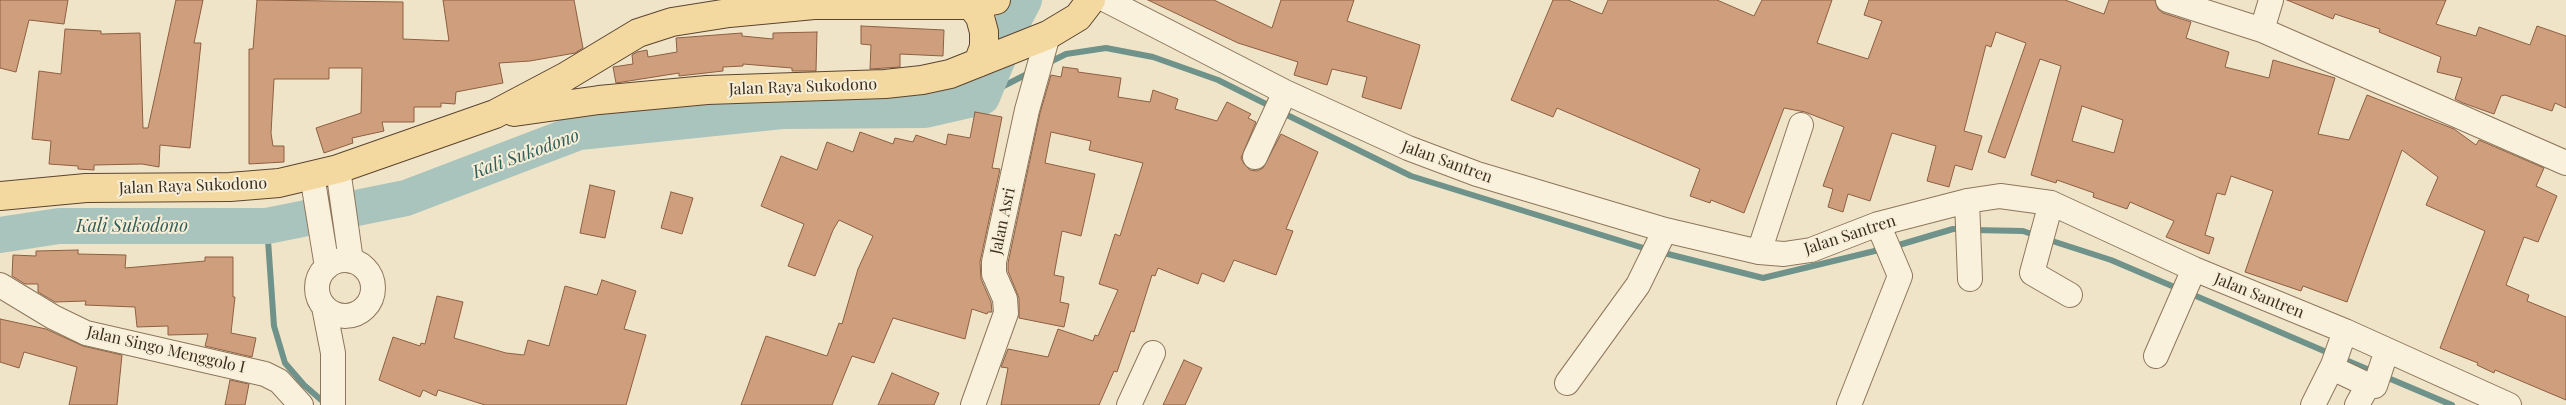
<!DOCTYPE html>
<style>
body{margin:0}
canvas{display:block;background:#f0e4c8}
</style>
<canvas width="2566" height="405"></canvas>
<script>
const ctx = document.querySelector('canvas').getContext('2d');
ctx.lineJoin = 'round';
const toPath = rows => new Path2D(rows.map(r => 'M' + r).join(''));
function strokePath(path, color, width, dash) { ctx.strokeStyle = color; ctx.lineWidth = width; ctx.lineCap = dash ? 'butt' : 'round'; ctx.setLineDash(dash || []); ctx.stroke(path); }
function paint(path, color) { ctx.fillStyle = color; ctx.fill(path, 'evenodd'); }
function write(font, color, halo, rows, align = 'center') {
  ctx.font = font + ' "Playfair Display",serif'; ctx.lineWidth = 4; ctx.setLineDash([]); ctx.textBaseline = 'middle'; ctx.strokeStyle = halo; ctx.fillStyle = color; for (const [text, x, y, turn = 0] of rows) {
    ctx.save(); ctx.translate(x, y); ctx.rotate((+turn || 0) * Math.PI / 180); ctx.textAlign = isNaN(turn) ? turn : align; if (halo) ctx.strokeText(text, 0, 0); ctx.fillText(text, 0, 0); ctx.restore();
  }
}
const stream = toPath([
 [1046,64,1066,54,1106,48,1153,57,1218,80,1272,107],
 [982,97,1031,72],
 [1281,112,1411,176,1650,250],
 [267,226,274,326,285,363,304,385,327,405],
 [1973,230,2023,231,2037,236],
 [2046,239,2111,260,2179,289],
 [1892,247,1953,229,1963,229],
 [1660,252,1763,278,1883,249],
 [2189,293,2331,354],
 [2341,358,2452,405]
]);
const river = toPath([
 [0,235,59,226,267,226,406,198,579,132,782,111,925,110,982,97,1015,17,1024,0]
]);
const building = toPath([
 [0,0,68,0,64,24,29,20,16,72,0,68,0,0],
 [176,0,203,0,194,43,201,43,190,148,160,145,159,167,142,164,94,165,94,170,78,169,78,166,49,164,51,141,32,139,39,71,61,74,65,29,101,31,101,34,140,33,143,128,148,128,176,0],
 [257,0,403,2,403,39,449,41,443,0,574,0,583,48,575,53,530,61,499,63,503,83,456,92,455,104,441,103,441,107,414,107,414,122,382,122,384,131,352,138,353,143,324,153,316,128,361,113,362,68,329,68,329,79,274,79,271,133,273,146,284,146,284,162,249,164,249,49,253,49,257,0],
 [1148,0,1214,0,1272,28,1281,0,1354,0,1347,21,1420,45,1418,53,1401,109,1362,97,1367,77,1332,69,1327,85,1294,75,1298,62,1238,43,1148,0],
 [1553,0,1568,0,1602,14,1608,0,1717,0,1754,16,1762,0,1832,0,1817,43,1868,59,1882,21,1864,15,1869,0,2065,0,2104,14,2109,0,2155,0,2158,9,2163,13,2191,22,2186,38,2229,52,2225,67,2269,78,2273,60,2335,78,2318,134,2349,140,2367,95,2454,129,2476,145,2479,140,2544,168,2536,186,2557,196,2538,242,2524,237,2506,285,2529,295,2527,301,2566,317,2566,400,2495,370,2494,373,2477,365,2478,363,2440,348,2485,231,2426,205,2438,177,2402,150,2347,302,2303,286,2301,291,2245,272,2273,191,2231,176,2225,195,2217,193,2205,235,2214,238,2209,254,2166,237,2174,221,2130,202,2127,209,2093,197,2094,193,2057,180,2056,183,2031,175,2061,66,2040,59,2005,158,1988,152,2026,43,1996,32,1991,47,1986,45,1964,131,1982,136,1972,170,1955,165,1949,187,1927,181,1936,146,1892,133,1870,201,1848,194,1843,212,1828,207,1833,189,1823,186,1844,127,1805,112,1784,108,1744,213,1711,200,1710,203,1690,196,1700,169,1557,108,1553,117,1511,100,1553,0],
 [2082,106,2123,120,2114,153,2072,141,2082,106],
 [2287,0,2446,0,2436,24,2476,36,2479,27,2530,45,2537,26,2566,36,2566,108,2555,103,2552,111,2505,95,2501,96,2494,114,2463,103,2455,99,2462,78,2437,72,2441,57,2379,32,2380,29,2335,14,2333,19,2287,0],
 [861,26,944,30,943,56,900,54,900,67,870,69,871,45,861,44,861,26],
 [817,32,816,71,792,71,792,68,743,64,743,66,723,67,723,71,679,76,679,73,616,83,613,67,633,64,632,55,637,52,647,50,648,57,677,52,676,38,742,33,742,36,773,39,773,33,817,32],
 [1063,67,1078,69,1078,72,1121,78,1118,97,1150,102,1153,90,1178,99,1175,109,1217,121,1227,102,1251,114,1248,118,1256,122,1241,158,1244,164,1250,170,1257,171,1263,168,1281,134,1318,152,1286,229,1293,231,1276,275,1234,260,1224,282,1202,273,1198,284,1158,268,1155,276,1152,275,1134,332,1131,331,1117,372,1114,371,1099,405,1001,405,1008,368,1001,367,1008,349,1048,357,1058,329,1093,341,1095,335,1098,336,1118,290,1099,284,1115,234,1120,236,1143,163,1089,150,1091,141,1051,132,1045,163,1095,174,1081,236,1062,231,1054,275,1064,277,1060,302,1069,304,1064,327,1019,318,1019,298,1008,271,1008,263,1040,113,1051,75,1061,77,1063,67],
 [975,112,1002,117,992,168,1000,169,980,262,981,279,991,302,992,312,988,312,987,314,972,309,965,339,893,318,874,363,852,356,832,405,741,405,766,336,827,356,839,323,842,324,858,269,873,236,839,220,833,230,815,276,788,266,804,224,761,206,781,156,817,170,827,142,853,152,860,132,893,144,895,138,913,142,916,135,946,145,948,134,970,138,975,112],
 [590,185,615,191,605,238,580,233,590,185],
 [671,192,693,198,682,234,661,228,671,192],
 [78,250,78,254,126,255,125,268,205,261,205,257,233,257,233,297,235,297,231,333,256,338,252,357,205,346,208,334,168,335,168,326,137,327,135,307,85,305,86,301,55,302,38,292,38,284,25,284,12,276,13,255,36,256,36,251,78,250],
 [602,280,636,291,624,329,646,335,626,405,485,405,438,390,436,396,423,390,420,397,379,380,393,337,420,346,421,343,425,344,437,296,463,302,454,338,506,353,524,355,528,340,549,346,565,286,597,295,602,280],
 [0,319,46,329,83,346,122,355,117,405,69,405,77,367,24,352,19,368,0,362,0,319],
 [1184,360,1202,368,1185,405,1163,405,1184,360],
 [892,373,939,393,934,405,878,405,892,373],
 [230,380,249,384,245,405,225,405,230,380]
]);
const minor = toPath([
 [1106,0,1285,92,1408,148,1477,174,1665,230,1759,252,1784,254,1811,250,1878,224,1967,201,2000,196,2051,203,2194,269,2345,331,2509,405],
 [2168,0,2262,30,2566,163],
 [2262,30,2271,0],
 [1255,157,1285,92],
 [338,169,351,261],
 [312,175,327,267],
 [1967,201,1970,279],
 [2051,203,2032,273,2070,295],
 [1759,252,1801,125],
 '317 288a28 28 0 1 1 56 0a28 28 0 1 1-56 0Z',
 [0,285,53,317,86,333,265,374,279,381,301,405],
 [324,307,333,353,333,405],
 [2156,356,2194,269],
 [2332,368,2368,385,2375,386,2387,350],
 [1567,383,1638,285,1665,230],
 [973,405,1006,313,1005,299,994,274,994,262,1027,110,1048,35],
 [1129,405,1153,353],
 [1849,405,1900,276,1878,224],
 [2313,405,2333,365,2345,331],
 [2357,405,2368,385]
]);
const major = toPath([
 [971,5,980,17,984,32,984,47,978,63],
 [514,112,599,100,707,90,885,84,922,80,950,74,1048,35,1078,17,1091,0],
 [0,196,86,188,230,187,279,183,338,169,495,114,565,77,638,33,672,22,729,13,814,5,971,5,996,0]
]);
const streetNames = [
 ["Jalan Raya Sukodono",803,87,-2],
 ["Jalan Santren",1447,162,20],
 ["Jalan Raya Sukodono",193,186,-2],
 ["Jalan Asri",1003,221,-78],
 ["Jalan Santren",1850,235,-18],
 ["Jalan Santren",2259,296,22],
 ["Jalan Singo Menggolo I",166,350,13]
];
const waterNames = [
 ["Kali Sukodono",526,154,-20],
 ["Kali Sukodono",132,226]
];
strokePath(stream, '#6f938a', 6);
strokePath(river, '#a9c4bc', 36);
paint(building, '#cf9f7d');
strokePath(building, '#8d5f41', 1);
strokePath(minor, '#8d765c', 26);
strokePath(major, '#5b4430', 30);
strokePath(minor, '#faf1dc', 24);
strokePath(major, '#f3d9a0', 28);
write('16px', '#3d2e20', '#f7eed8', streetNames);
write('italic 18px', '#2f5d5a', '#f7eed8', waterNames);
</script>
